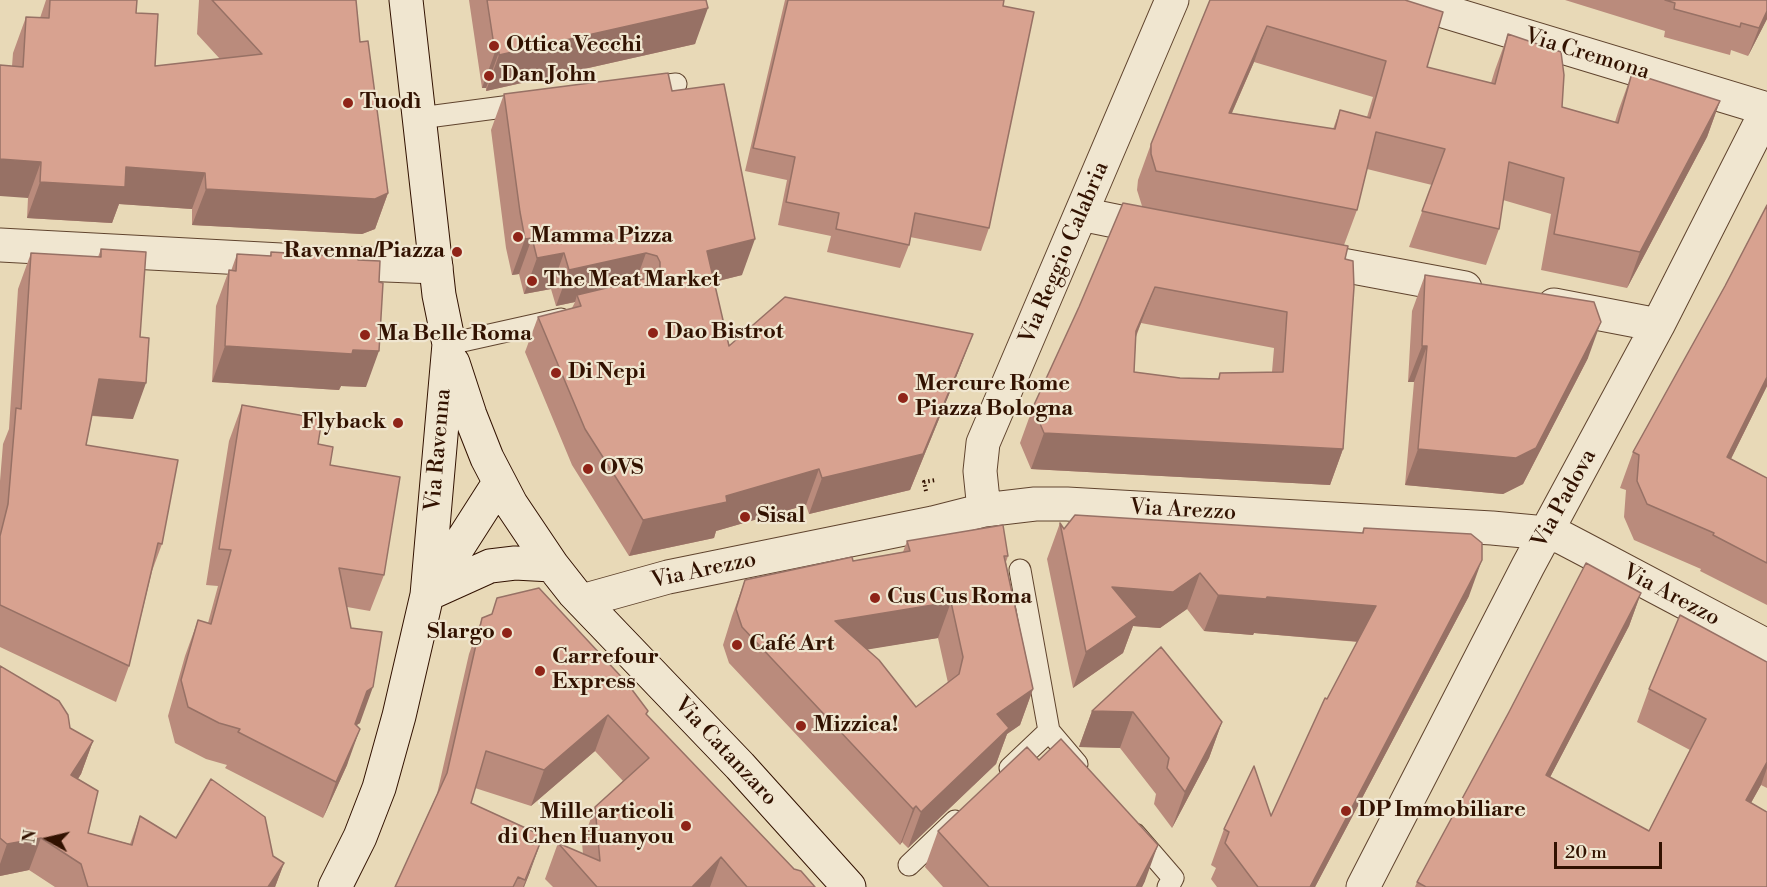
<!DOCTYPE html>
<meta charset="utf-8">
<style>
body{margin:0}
#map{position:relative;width:1767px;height:887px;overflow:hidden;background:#e8d9b7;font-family:"Libre Bodoni",serif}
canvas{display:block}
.north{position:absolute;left:18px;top:809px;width:60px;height:60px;-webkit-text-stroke:4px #f0e6d0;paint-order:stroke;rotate:278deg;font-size:16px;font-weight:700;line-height:24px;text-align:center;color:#321201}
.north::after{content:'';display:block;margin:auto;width:21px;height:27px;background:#321201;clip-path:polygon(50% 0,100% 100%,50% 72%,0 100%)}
.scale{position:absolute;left:1554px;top:842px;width:108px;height:27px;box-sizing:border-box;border:3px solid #321201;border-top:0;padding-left:8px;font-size:18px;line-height:21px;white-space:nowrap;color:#321201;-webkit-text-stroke:4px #f0e6d0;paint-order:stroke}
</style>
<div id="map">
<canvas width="1767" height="887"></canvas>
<div class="north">N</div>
<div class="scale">20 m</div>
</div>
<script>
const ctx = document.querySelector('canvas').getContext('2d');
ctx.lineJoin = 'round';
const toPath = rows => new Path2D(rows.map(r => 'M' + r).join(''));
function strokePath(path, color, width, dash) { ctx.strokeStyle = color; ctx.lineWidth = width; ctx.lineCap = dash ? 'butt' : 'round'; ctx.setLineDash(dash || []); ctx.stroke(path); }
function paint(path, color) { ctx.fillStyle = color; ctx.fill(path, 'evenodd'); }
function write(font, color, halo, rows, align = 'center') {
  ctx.font = font + ' "Libre Bodoni",serif'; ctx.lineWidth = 4.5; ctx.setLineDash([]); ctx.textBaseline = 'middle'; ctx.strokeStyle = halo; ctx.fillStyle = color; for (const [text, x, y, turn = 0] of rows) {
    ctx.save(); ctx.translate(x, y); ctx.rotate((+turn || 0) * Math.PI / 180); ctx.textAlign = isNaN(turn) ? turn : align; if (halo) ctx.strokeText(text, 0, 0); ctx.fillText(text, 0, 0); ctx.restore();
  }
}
const path = toPath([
 [926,491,924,482,935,480]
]);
const lane = toPath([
 [643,88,676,84],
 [420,118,526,104],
 [449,344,561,319],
 [1020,570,1049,731,1077,764],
 [1010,768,1049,731],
 [1135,834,1173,878,1168,887],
 [909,865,955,821]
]);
const street = toPath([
 [1407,0,1767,109],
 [1081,214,1159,230],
 [0,245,281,260],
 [1310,259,1465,288],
 [336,263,436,267],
 [1554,305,1658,325],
 [984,510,980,471,983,443,1172,0],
 [582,601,668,577,933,523,984,510,1035,504,1067,504,1492,528,1546,533,1561,537,1582,548,1767,646],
 [1363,887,1528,566,1658,325,1767,110]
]);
const secondary = toPath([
 [453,363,470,415,487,458,511,504,552,565,574,593,740,766,849,887],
 [428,594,499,483],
 [428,594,490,566,515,563,552,565],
 [335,887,360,837,379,788,399,716,427,595,449,344,439,295,406,0]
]);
const wall = toPath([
 [46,0,137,0,136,13,155,66,220,59,197,34,199,0,356,0,360,42,388,193,375,229,362,234,192,225,192,209,119,204,112,223,27,218,28,198,12,66,13,53,26,17,40,18],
 [469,0,706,0,695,44,486,91,486,88,482,88],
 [785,0,1004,0,1003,6,989,228,981,251,910,237,909,245,900,268,827,252,831,236,778,225,787,180,745,171],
 [1210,0,1427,67,1491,83,1495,70,1508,34,1562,107,1615,122,1619,109,1632,73,1720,101,1707,137,1627,288,1541,270,1551,214,1503,200,1499,229,1486,265,1409,247,1432,185,1367,169,1357,210,1344,245,1343,449,1330,485,1031,469,1020,443,1033,407,1142,206,1137,190,1138,180,1151,144],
 [1254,62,1373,97,1367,117,1340,110,1333,129,1232,113],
 [1141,323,1274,348,1272,372,1220,373,1218,379,1180,378,1134,372,1136,337],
 [1565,0,1767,0,1767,19,1748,56,1731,50,1730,55,1664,37,1665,31],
 [672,91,742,275,714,282,729,346,959,370,910,490,809,514,806,505,716,531,714,538,629,556,572,465,525,352,538,317,572,308,575,302,556,306,551,289,524,294,519,274,512,275,506,248,491,130,504,94],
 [1767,205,1767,386,1731,459,1767,478,1767,605,1700,571,1701,569,1634,540,1624,517,1626,490,1620,488,1633,452,1725,286],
 [101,249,133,419,92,416,86,445,162,544,152,571,129,666,116,702,0,647,0,481,3,444,9,429,18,289,31,253,98,257],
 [271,252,366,387,341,386,339,390,212,382,216,306,229,270,231,271,237,254,270,256],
 [1425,275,1588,358,1523,484,1503,494,1405,485,1414,382,1408,382,1412,311],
 [242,405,318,444,330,465,384,575,370,611,347,607,360,723,356,725,347,765,323,818,225,768,227,765,206,759,175,743,168,716,185,656,198,620,208,623,218,586,206,585,229,441],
 [1060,523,1064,529,1362,533,1364,528,1469,596,1315,887,1217,887,1211,879,1216,868,1211,865,1224,829,1271,816,1327,699,1358,642,1254,633,1253,635,1204,631,1187,609,1160,628,1133,626,1123,653,1073,688,1047,559],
 [907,541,1008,556,1006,562,1033,689,1020,725,1007,734,996,764,908,848,902,842,900,845,729,663,723,645,732,616,745,580,903,552],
 [938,638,948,683,916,707,867,649],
 [1641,593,1629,626,1550,777,1649,831,1690,750,1637,722,1649,689,1767,662,1767,788,1761,785,1751,803,1767,887,1415,887,1417,882,1509,712],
 [482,618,647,715,794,869,815,887,553,887,545,879,558,843,583,854,582,843,595,807,623,781,595,751,531,806,475,788,471,803,530,872,524,887,395,887,437,794,469,654],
 [1161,647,1222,722,1209,758,1172,828,1154,804,1156,794,1120,748,1079,747,1092,711],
 [0,666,70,728,93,741,81,774,78,779,88,833,130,844,140,816,176,838,273,856,284,863,275,887,55,887,29,870,0,876],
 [938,831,1145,881,1142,887,943,887,925,867]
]);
const shadedWall = toPath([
 [708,8,695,44,486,91,499,55],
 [1767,11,1767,19,1748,56,1759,28],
 [1267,26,1254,62,1216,149,1229,113],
 [495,52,499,52,486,88,482,88],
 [1720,101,1707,137,1627,288,1640,252],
 [0,159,41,162,28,198,0,196],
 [126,167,205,173,192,209,119,204,112,223,27,218,40,182],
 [206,189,388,193,375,229,362,234,192,225],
 [532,238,519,274,512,275,525,239],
 [755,239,742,275,694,287,707,251],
 [564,253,551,289,524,294,537,258],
 [646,253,633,289,577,295,575,302,556,306,569,270],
 [1155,287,1141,323,1123,367,1136,331],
 [1601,322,1588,358,1523,484,1503,494,1405,485,1418,449],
 [973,334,959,370,910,490,809,514,822,478],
 [225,346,353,350,379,351,366,387,341,386,339,390,212,382],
 [1422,346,1427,346,1414,382,1408,382],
 [1767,377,1767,386,1714,493,1727,457],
 [99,379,146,383,133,419,86,415],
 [1044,433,1343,449,1330,485,1031,469],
 [819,469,806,505,716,531,714,538,629,556,643,520],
 [1482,560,1469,596,1315,887,1310,887],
 [1200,573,1187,609,1160,628,1133,626,1123,653,1073,688,1086,652,1112,587],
 [1641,593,1629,626,1534,808,1546,775],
 [1218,595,1267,597,1376,606,1363,642,1254,633,1253,635,1204,631],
 [951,602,938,638,822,657,835,621],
 [373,687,360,723,354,727,367,691],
 [1033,689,1020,725,1007,734,996,764,908,848,921,812,997,714],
 [1092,711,1133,712,1120,748,1079,747],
 [608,715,595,751,531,806,544,770],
 [1222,722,1209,758,1172,828,1185,792],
 [360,729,347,765,323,818,336,782],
 [93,741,81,774,59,807,71,775],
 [1767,762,1767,768,1761,785,1734,833,1746,800],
 [916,806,902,842,900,845,913,809],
 [543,836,530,872,524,887,523,887],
 [41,838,29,870,0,876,0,864,7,844],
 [1158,845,1145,881,1142,887,1136,887],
 [721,857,710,887,692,887],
 [284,863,275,887,268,887]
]);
const building = toPath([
 [50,0,137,0,136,13,158,14,155,66,262,54,212,0,356,0,360,42,368,41,388,193,375,199,206,189,205,173,126,167,125,187,40,182,41,162,0,159,0,65,23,67,26,17,49,18,50,0],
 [487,0,706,0,708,8,499,55,499,52,495,52,487,0],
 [788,0,1004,0,1003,6,1034,12,989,228,915,213,909,245,836,229,839,213,786,202,795,157,753,148,788,0],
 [1210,0,1405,0,1443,12,1427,67,1495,84,1508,34,1561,52,1564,75,1562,107,1618,123,1632,73,1720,101,1640,252,1554,234,1564,178,1509,162,1499,229,1422,211,1445,149,1376,132,1357,210,1156,171,1151,154,1151,144,1210,0],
 [1267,26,1386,61,1370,118,1340,110,1335,129,1229,113,1267,26],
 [1665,0,1767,0,1767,11,1759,28,1741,23,1740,27,1674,9,1675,3,1665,0],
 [668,73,672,91,724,84,755,239,707,251,729,346,785,297,973,334,923,454,822,478,819,469,726,496,727,502,643,520,585,429,538,317,581,306,577,295,652,277,660,269,660,262,657,256,646,253,569,270,564,253,537,258,532,238,525,239,520,212,504,94,668,73],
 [1123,203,1348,246,1345,259,1353,261,1354,287,1343,449,1044,433,1033,407,1079,307,1123,203],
 [1155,287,1287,312,1283,372,1220,373,1219,379,1180,378,1134,372,1136,331,1155,287],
 [1767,205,1767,377,1727,457,1767,478,1767,563,1713,535,1714,533,1647,504,1637,481,1639,455,1633,452,1725,286,1767,205],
 [101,249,146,252,140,337,149,338,146,383,99,379,86,445,178,460,162,544,158,543,129,666,0,605,0,536,8,504,16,408,21,409,31,253,101,257,101,249],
 [271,252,357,257,358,260,380,261,379,282,383,283,379,351,353,350,352,354,225,346,229,270,236,271,237,254,271,256,271,252],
 [1425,275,1594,302,1601,322,1536,448,1516,458,1418,449,1427,346,1422,346,1425,275],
 [242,405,322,419,318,444,333,447,330,465,400,477,384,575,339,568,351,628,382,632,373,687,367,691,355,724,360,729,336,782,238,732,240,729,219,723,188,707,181,680,198,620,211,624,231,550,219,549,242,405],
 [1075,515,1363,533,1364,528,1471,534,1482,543,1482,560,1310,887,1258,887,1225,843,1229,832,1224,829,1254,766,1271,816,1325,698,1327,699,1376,606,1267,597,1266,599,1218,595,1200,573,1173,592,1112,587,1137,617,1086,652,1060,523,1064,529,1075,515],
 [1003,525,1008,556,1004,556,1033,689,997,714,1009,728,921,812,916,806,913,809,742,627,736,609,745,580,852,557,853,561,910,551,907,541,1003,525],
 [951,602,963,657,959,674,916,707,879,660,835,621,951,602],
 [1586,563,1641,593,1546,775,1649,831,1706,719,1649,689,1680,615,1767,662,1767,762,1746,800,1767,812,1767,887,1426,887,1417,882,1509,712,1586,563],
 [539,588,627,683,648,711,646,714,794,869,801,871,815,887,747,887,721,857,692,887,597,887,558,843,600,861,595,807,649,758,608,715,544,770,486,751,471,803,543,836,525,880,518,877,513,887,395,887,447,773,482,618,492,614,497,598,539,588],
 [1161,647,1222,722,1185,792,1167,768,1169,758,1133,712,1092,711,1161,647],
 [0,666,59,701,68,715,70,728,93,741,71,775,98,791,88,833,132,845,140,816,176,838,211,779,265,817,273,856,284,863,268,887,88,887,81,864,41,838,7,844,0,838,0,666],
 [1061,739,1158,845,1136,887,989,887,938,831,1027,747,1039,760,1061,739]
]);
const markers = [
 [494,46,6,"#8f2418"],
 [489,76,6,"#8f2418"],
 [348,103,6,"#8f2418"],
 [518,237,6,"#8f2418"],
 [457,252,6,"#8f2418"],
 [532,281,6,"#8f2418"],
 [653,333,6,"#8f2418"],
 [365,335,6,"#8f2418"],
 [556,373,6,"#8f2418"],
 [903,398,6,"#8f2418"],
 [398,423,6,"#8f2418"],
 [588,469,6,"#8f2418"],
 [745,517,6,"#8f2418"],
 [875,598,6,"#8f2418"],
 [507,633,6,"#8f2418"],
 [737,645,6,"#8f2418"],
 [540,671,6,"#8f2418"],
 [801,726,6,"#8f2418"],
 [1346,811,6,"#8f2418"],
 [686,826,6,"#8f2418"]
];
const poiNames = [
 ["Ottica Vecchi",506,46],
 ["Dan John",501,76],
 ["Tuodì",360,103],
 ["Mamma Pizza",530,237],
 ["Ravenna/Piazza",445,252,"right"],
 ["The Meat Market",544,281],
 ["Dao Bistrot",665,333],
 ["Ma Belle Roma",377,335],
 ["Di Nepi",568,373],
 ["Mercure Rome",915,385],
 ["Piazza Bologna",915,410],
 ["Flyback",386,423,"right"],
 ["OVS",600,469],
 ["Sisal",757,517],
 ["Cus Cus Roma",887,598],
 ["Slargo",495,633,"right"],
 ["Café Art",749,645],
 ["Carrefour",552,658],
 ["Express",552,683],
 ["Mizzica!",813,726],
 ["DP Immobiliare",1358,811],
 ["Mille articoli",674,813,"right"],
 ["di Chen Huanyou",674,838,"right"]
];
const streetNames = [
 ["Via Cremona",1587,55,17],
 ["Via Reggio Calabria",1065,253,-67],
 ["Via Ravenna",439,450,-85],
 ["Via Padova",1565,499,-61],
 ["Via Arezzo",1183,511,3],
 ["Via Arezzo",704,571,-12],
 ["Via Arezzo",1671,596,28],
 ["Via Catanzaro",725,752,47]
];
strokePath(lane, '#60442e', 23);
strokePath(street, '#60442e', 35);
strokePath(secondary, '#321201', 35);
strokePath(path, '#321201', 4, [1.5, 3]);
strokePath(lane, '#f0e6d0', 21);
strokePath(street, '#f0e6d0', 33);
strokePath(secondary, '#f0e6d0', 33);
paint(wall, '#ba8b7c');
paint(shadedWall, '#977165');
paint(building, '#d8a290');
strokePath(building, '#977165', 1.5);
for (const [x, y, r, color] of markers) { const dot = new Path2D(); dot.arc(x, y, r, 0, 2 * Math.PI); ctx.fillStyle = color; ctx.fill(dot); strokePath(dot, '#f0e6d0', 2); }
write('bold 22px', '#321201', '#f0e6d0', poiNames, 'left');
write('22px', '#321201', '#f0e6d0', streetNames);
</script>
